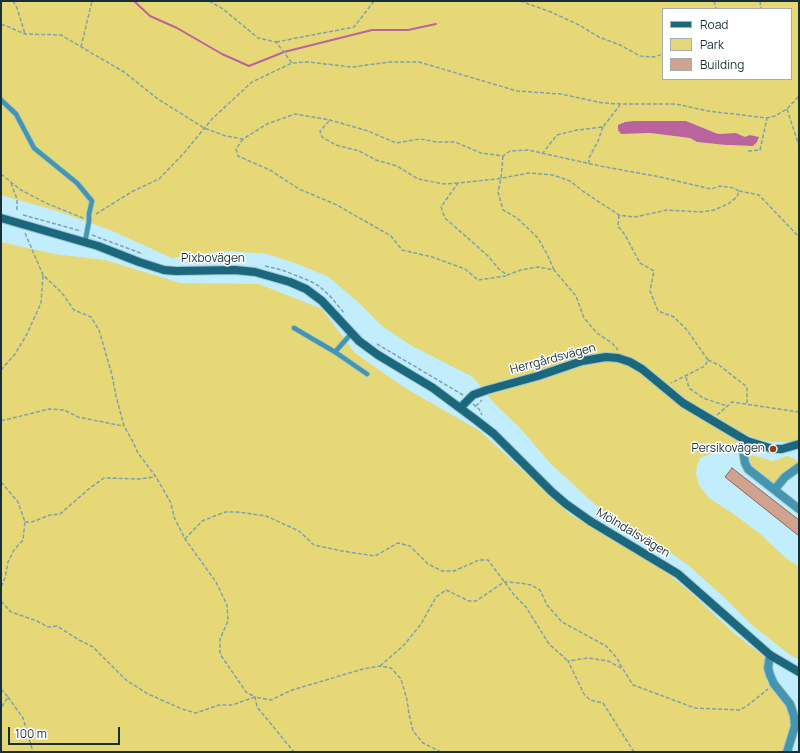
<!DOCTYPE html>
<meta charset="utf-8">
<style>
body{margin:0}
#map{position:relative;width:800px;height:753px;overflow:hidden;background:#c1edfc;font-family:Manrope,sans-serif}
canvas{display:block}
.frame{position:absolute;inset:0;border:2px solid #192f36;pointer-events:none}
.legend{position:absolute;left:662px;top:8px;width:130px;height:72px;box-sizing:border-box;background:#fff;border:1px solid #a3acaf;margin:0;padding:5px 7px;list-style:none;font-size:12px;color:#192f36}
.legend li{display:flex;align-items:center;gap:8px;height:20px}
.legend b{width:20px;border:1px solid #a3acaf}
.scale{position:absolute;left:8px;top:727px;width:112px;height:18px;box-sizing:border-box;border:2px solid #192f36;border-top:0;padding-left:5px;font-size:12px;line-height:14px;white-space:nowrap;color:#192f36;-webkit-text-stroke:3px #fff;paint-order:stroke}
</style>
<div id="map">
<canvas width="800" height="753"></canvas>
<div class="frame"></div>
<ul class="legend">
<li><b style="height:5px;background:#1b677c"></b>Road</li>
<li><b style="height:11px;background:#e6d876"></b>Park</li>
<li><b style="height:11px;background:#d2a291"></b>Building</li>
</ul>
<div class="scale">100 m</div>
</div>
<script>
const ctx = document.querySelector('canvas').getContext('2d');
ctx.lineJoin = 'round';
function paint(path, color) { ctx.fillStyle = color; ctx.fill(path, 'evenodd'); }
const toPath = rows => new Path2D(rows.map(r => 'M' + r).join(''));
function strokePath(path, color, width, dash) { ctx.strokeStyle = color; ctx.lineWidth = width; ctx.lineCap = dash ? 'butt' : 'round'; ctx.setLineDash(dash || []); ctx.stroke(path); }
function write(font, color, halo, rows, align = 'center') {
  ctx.font = font + ' Manrope,sans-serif'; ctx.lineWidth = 3; ctx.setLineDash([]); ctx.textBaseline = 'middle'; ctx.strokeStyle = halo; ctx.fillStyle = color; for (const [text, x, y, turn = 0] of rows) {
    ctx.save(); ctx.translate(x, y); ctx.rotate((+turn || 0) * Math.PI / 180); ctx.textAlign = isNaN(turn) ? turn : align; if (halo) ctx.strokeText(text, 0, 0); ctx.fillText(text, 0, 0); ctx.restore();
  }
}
const green = toPath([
 [1,1,799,1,799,440,790,442,772,442,757,439,743,433,736,444,700,458,697,465,696,475,699,485,709,498,735,515,759,533,786,558,799,567,799,660,789,654,752,625,727,600,688,565,658,544,600,509,550,463,522,430,494,403,473,377,412,346,382,326,358,302,329,277,295,263,267,254,231,251,207,253,172,258,110,230,57,211,1,195],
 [663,9,791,9,791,79,663,79],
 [633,121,686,121,718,134,736,133,745,137,751,135,759,137,746,146,737,146,697,142,690,138,650,133,621,134,625,122],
 [1,242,54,254,105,260,180,283,259,284,322,309,355,353,405,388,480,431,571,515,661,568,689,591,735,634,766,658,764,671,767,682,774,692,786,701,791,709,792,734,784,752,1,752],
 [749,454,773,461,787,456,799,461,799,464,775,483,769,480,753,469,748,457]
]);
const water = toPath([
 [633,121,686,121,718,134,736,133,745,137,750,135,759,137,757,142,753,146,726,145,697,142,690,138,650,133,621,134,618,130,618,125,625,122]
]);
const stream = toPath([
 [134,1,150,16,177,28,222,54,249,66,284,52,372,30,408,30,436,24]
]);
const building = toPath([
 [732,468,799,520,799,536,725,477,732,468]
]);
const path = toPath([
 [13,1,17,8,25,34],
 [209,1,223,9,258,38,276,42,292,63],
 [520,1,551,12,579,25,599,37,620,45,640,56,654,57,663,54],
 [714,1,716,9],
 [760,1,761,9],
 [1,25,4,25,25,34,61,35,124,72,158,99,204,128,226,136,243,139,267,124,295,114,330,120,368,131,396,143,420,139,437,142,455,142,481,153,503,156,510,151,528,150,600,166,660,177,711,189,720,186,734,188,739,191,737,197,728,204,714,210,700,212,667,210,635,217,619,215,584,192,570,181,553,175,529,173,497,179,458,183,441,207,445,218,488,256,499,269,507,275,521,270,538,267,554,270,576,296,584,318,597,333,612,343,618,350],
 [276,42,354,27,374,1],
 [81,47,92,1],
 [787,109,799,146],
 [329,121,320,131,322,137,336,145,359,151,376,160,397,166,418,179,444,184,458,183],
 [243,139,236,149,238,156,270,170,299,189,337,205,391,236,402,250,432,257,465,269,478,280,506,276],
 [748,151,760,150,767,118],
 [542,154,557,135,577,130,603,127,620,105],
 [503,156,501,178,498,192,503,210,517,218,538,238,547,254,554,270],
 [589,164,589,158,598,141,603,127],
 [1,174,21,190,46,203,83,218],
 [11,183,17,199,17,211],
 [739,191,759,195,799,237],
 [96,214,133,191,159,179,184,153,212,119,252,82,292,63,308,62,352,67,390,62,419,62,517,91,561,94,603,103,620,104,676,104,708,111,767,118,775,116,787,109,799,96],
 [23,215,81,231],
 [619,215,618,226,625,235,640,263,654,271,650,291,658,311,674,317,687,330,708,360,705,366,671,383],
 [25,233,43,275,62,293,74,310,91,317,99,330,112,375,116,396,124,426,132,440,138,453,156,477,171,503,174,517,185,539,216,582,227,605,228,621,220,639,220,654,246,692,255,697,257,707,294,752],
 [92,235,143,254],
 [265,266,282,270,310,281,319,286,330,296,345,314],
 [377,344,463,395],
 [708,360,719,365,747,387,747,404],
 [1,370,15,354,27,334,41,303,43,275],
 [686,377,689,388,703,398,727,406],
 [473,404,479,409,482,415],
 [476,406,482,400],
 [717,415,732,402,799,412],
 [1,420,5,420,49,409,64,410,78,417,123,426],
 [1,482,18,502,25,522,23,540,14,550,8,562,5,578,1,587],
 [25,522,32,522,50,515,60,514,90,488,104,478,138,479,155,477],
 [185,539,202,521,225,512,238,512,266,516,299,531,314,545,342,551,375,556,398,543,410,546,428,564,442,571,454,571,479,560,488,560,515,596,526,607,549,644,568,661],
 [1,601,11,612,37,621,48,627,57,626,79,640,93,647,126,680,148,694,182,709,196,713,219,705,232,705,255,697,271,700,292,690,363,669,380,666,391,668,401,679,407,700,409,714,413,731,423,743,441,752],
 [380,666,404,645,421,624,436,597,446,590,469,601,476,601,504,582,520,583,531,585,540,590,547,605,562,622,606,646,617,658,622,668],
 [1,689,8,697,1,708],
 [8,697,23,718,33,752],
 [634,752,603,703,590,700,584,694,568,661,588,658,608,661,623,669,633,685,695,708,739,710,747,706,768,689]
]);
const lane = toPath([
 [1,100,16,114,34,148,77,183,92,201,89,214,89,221,85,242],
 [294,328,335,352,367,374],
 [335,352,351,334]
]);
const street = toPath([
 [747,441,743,451,745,463,748,469,799,509],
 [775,489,785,477,799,467],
 [770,655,768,668,770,675,774,684,790,704,794,716,795,726,787,752]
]);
const secondary = toPath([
 [1,218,98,246,139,262,164,270,176,271,235,270,255,272,290,282,306,289,322,301,359,341,378,355,433,388,476,420,494,434,552,492,566,504,590,521,678,574,770,655,799,672],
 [460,408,473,395,487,390,538,376,582,361,606,357,618,358,630,362,642,369,683,403,747,441,773,449,782,449,799,444]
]);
const markers = [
 [773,449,4,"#a03b0b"]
];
const streetNames = [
 ["Pixbovägen",213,259],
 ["Herrgårdsvägen",553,359,-15],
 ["Mölndalsvägen",633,533,31]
];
const poiNames = [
 ["Persikovägen",765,449]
];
paint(green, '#e6d876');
paint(water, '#ba649e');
strokePath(stream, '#ba649e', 2);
paint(building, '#d2a291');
strokePath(building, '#906555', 1);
strokePath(lane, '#9fc7d4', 6);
strokePath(street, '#9fc7d4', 10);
strokePath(secondary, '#9fc7d4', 10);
strokePath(path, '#7ea1ad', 1.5, [4, 2]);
strokePath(lane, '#4495ad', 4.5);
strokePath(street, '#4495ad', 8);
strokePath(secondary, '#1b677c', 8);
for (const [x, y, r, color] of markers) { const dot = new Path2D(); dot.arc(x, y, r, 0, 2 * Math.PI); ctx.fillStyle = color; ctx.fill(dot); strokePath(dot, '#fff', 1.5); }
write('12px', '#192f36', '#fff', streetNames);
write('12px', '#192f36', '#fff', poiNames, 'right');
</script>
